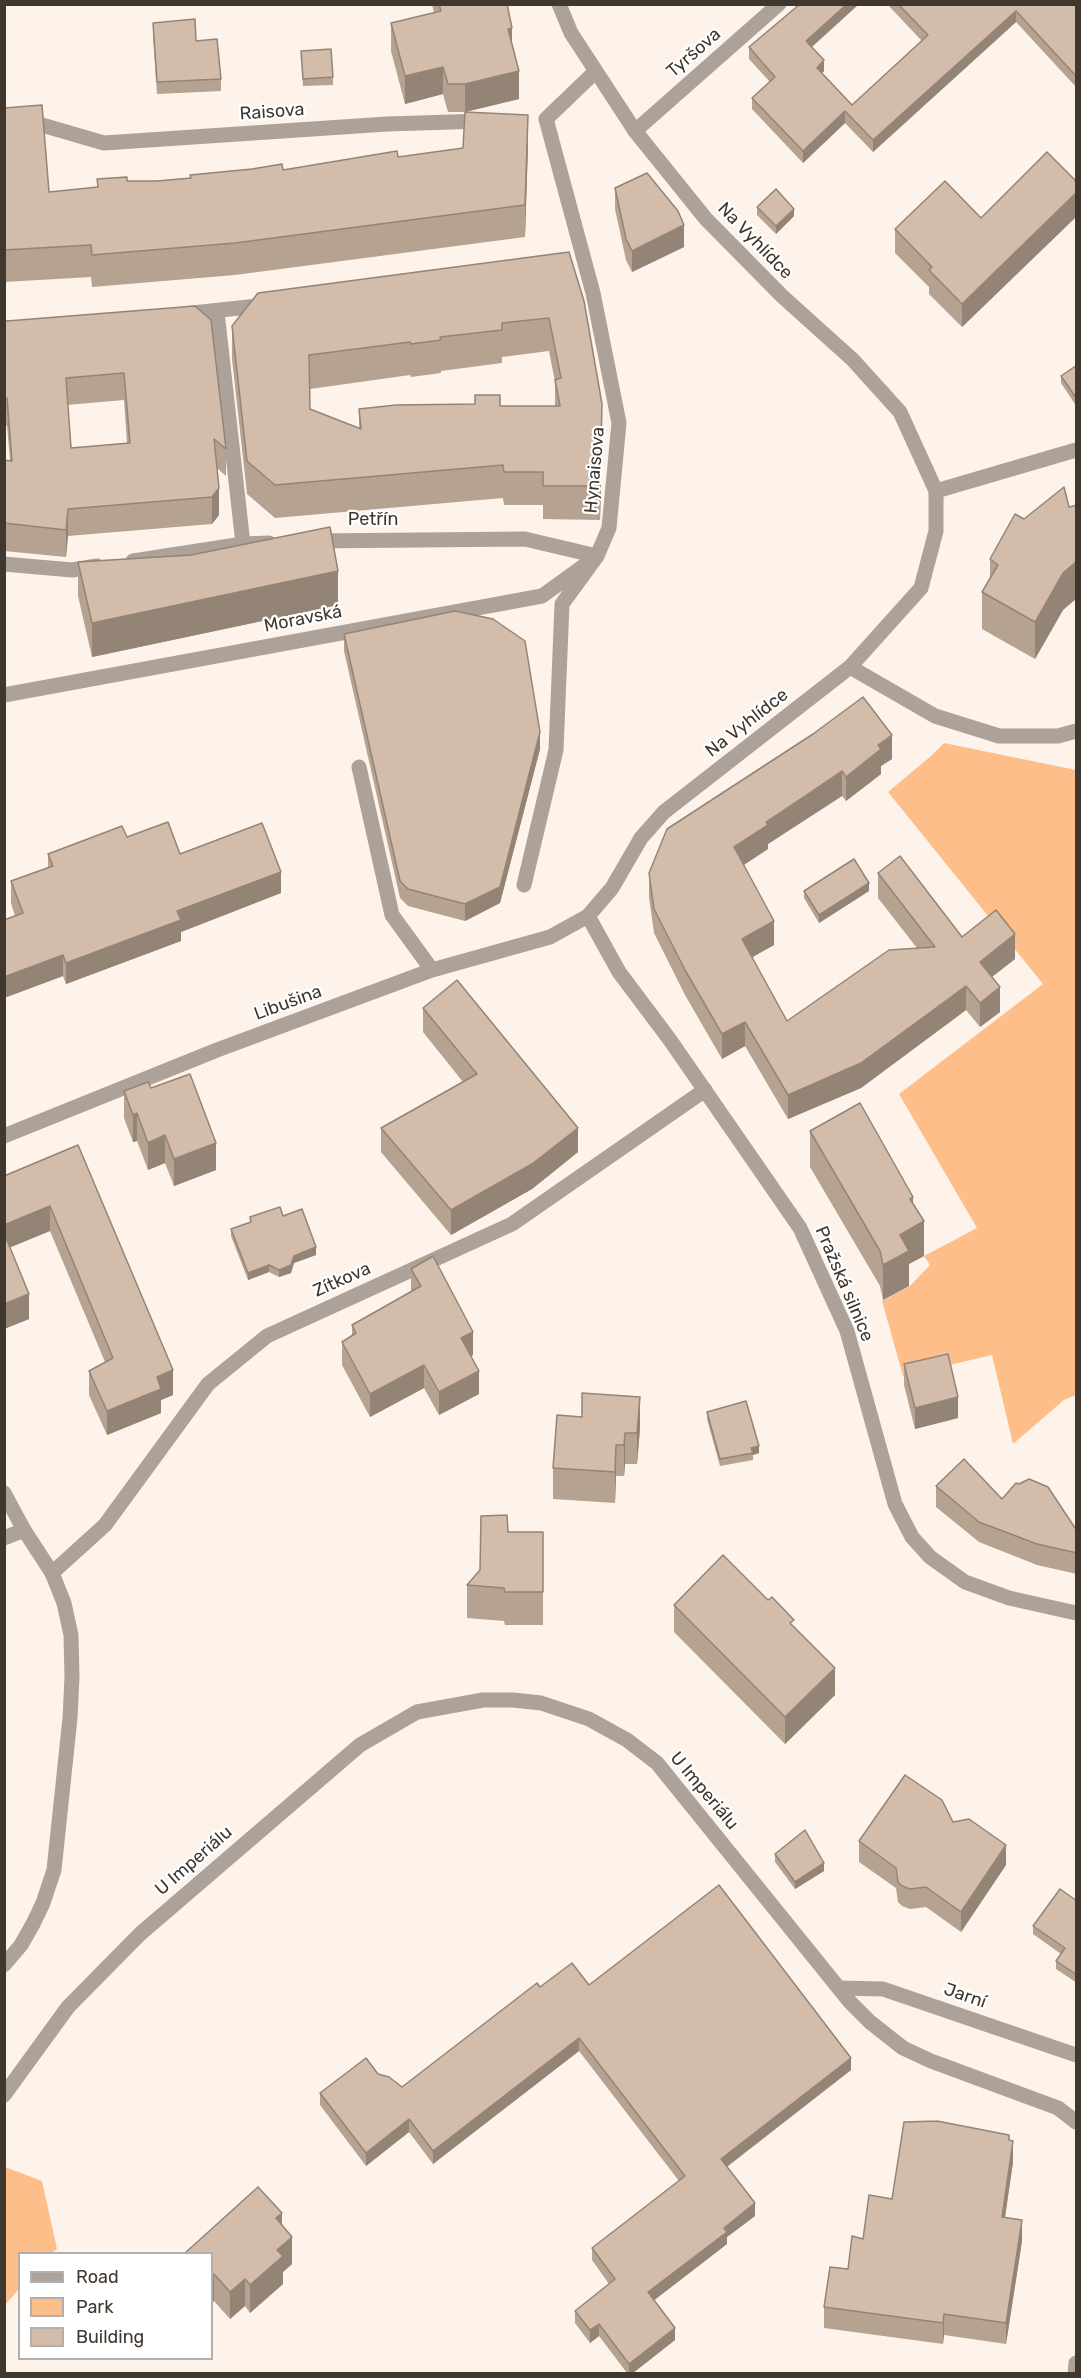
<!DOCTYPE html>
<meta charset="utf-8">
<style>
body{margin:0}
#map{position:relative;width:1081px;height:2378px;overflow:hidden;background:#fdf3eb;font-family:Rubik,sans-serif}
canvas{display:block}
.frame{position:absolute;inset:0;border:6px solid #40372f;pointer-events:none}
.legend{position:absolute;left:18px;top:2252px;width:195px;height:108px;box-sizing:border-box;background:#fff;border:2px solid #b3afac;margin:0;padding:8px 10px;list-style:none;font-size:18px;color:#40372f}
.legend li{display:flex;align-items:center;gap:12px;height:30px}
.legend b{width:30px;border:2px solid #b3afac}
</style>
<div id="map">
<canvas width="1081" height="2378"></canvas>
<div class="frame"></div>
<ul class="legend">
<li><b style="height:8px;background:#aca29a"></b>Road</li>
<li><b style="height:16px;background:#febe89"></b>Park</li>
<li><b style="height:16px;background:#d3bca9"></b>Building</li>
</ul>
</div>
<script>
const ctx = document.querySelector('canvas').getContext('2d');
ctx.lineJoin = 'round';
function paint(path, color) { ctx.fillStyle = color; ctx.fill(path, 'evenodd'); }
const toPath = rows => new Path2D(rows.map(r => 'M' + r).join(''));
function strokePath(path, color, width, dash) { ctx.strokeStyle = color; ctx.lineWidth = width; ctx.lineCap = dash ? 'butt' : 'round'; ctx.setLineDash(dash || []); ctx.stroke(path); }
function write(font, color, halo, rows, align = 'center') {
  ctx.font = font + ' Rubik,sans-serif'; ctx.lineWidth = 4.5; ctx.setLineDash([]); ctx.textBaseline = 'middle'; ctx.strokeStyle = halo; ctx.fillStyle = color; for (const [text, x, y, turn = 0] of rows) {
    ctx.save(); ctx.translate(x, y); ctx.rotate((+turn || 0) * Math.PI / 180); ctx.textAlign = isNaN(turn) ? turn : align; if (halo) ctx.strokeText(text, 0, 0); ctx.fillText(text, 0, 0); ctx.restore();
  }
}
const green = toPath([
 [944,743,1076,770,1076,1395,1064,1400,1013,1444,992,1355,903,1376,882,1301,910,1286,930,1265,924,1256,977,1228,899,1094,1043,984,888,792,931,756],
 [5,2167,42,2181,57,2249,52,2253,20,2254,19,2289,5,2305]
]);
const minor = toPath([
 [4,114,104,143,387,124,483,121],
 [546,119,595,72],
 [635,131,779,4],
 [217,312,243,544],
 [183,314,267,305],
 [936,491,1076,450],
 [311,541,525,539,597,556],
 [133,561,243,544,269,543],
 [4,564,72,570,97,566],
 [850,667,935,716,999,736,1058,736,1076,731],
 [4,695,542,596,585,565],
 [359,767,392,915,432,970],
 [524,885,556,750,562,604,597,556,609,528,619,423,593,293,546,119],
 [4,1538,24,1530],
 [52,1573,105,1525,208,1384,267,1336,512,1224,705,1090],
 [839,1988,883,1989,1076,2055]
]);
const tertiary = toPath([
 [588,916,619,972,670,1040,800,1228,847,1331,895,1504,912,1537,930,1557,965,1582,1009,1598,1076,1613],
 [4,1136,217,1050,432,970,550,937,588,916,612,888,641,838,664,812,850,667,921,588,936,531,936,491,900,412,853,360,782,296,706,219,635,131,571,33,559,4],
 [4,1493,24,1530,52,1573,64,1603,71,1635,72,1677,70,1718,54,1870,43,1903,33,1924,21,1945,4,1965],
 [4,2095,68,2007,140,1934,360,1745,417,1712,483,1700,513,1700,541,1703,589,1719,627,1740,657,1763,850,2002,870,2022,903,2048,931,2061,1058,2108,1076,2122],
 [1075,2374,1076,2363]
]);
const wall = toPath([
 [432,4,507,4,519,99,465,112,448,112,443,94,405,104,391,51,391,23,434,13],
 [859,4,812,47,824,71,822,73,852,105,922,41,887,4,1077,4,1077,88,1016,22,873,152,845,123,803,163,752,109,752,98,770,82,749,59,749,47],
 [153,23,196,41,221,79,221,91,157,94,153,36],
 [301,51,333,77,333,85,303,86],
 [4,108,49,192,97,187,97,179,127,181,157,181,283,170,398,157,528,146,525,237,235,275,92,287,91,277,4,282],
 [1077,182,1077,216,962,327,929,294,929,287,895,253,895,229,981,218],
 [615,188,684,247,632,272,626,260,615,209],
 [757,207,794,216,776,234,757,215],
 [569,252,602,438,600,520,543,519,543,505,504,505,503,498,275,518,247,494,232,359,232,326],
 [549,351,555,382,555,406,359,409,359,428,310,409,310,389,410,375,411,377,441,373,441,371,502,363,502,357],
 [195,306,226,449,226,476,217,468,219,515,212,524,68,536,66,557,4,551,4,460,10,460,7,426,4,426,4,320,7,321],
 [124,400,127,443,71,448,67,405],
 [1077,365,1077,407,1061,383,1061,376],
 [1077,505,1077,598,1063,610,1035,659,982,629,982,592,990,579,990,559,1024,519],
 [191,555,338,605,92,657,78,596,78,562],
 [344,634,540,749,500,903,465,921,408,906,400,898,344,651],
 [813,734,892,759,881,766,881,774,846,801,842,796,768,844,768,849,744,865,774,945,752,957,787,1021,917,948,878,898,878,873,962,937,1015,959,992,977,1000,1012,980,1027,966,1010,861,1088,788,1119,745,1046,722,1059,685,995,654,933,649,897,649,873],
 [127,837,180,854,281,893,181,932,181,941,66,984,63,976,4,998,4,920,15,916,11,903,11,881,48,867,48,854],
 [804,891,869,891,819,923,804,898],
 [423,1008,578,1152,532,1189,451,1235,381,1152,381,1128,463,1082,423,1032],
 [151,1088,216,1170,174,1186,165,1163,148,1170,137,1141,133,1142,124,1118,124,1091],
 [810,1131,913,1203,924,1256,909,1264,909,1286,883,1300,880,1286,810,1167],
 [78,1145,173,1395,161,1400,161,1413,107,1435,89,1395,89,1371,105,1362,50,1231,10,1247,29,1319,4,1329,4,1176],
 [283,1216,316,1255,294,1263,291,1273,279,1277,269,1272,248,1280,231,1236,231,1229,250,1223,250,1217],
 [411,1269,473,1355,471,1356,479,1394,439,1415,424,1388,370,1417,342,1365,342,1342,352,1336,352,1325,411,1292],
 [904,1364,958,1418,915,1429,904,1385],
 [707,1412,759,1453,753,1455,753,1460,720,1466,707,1419],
 [557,1415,640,1428,637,1464,625,1464,624,1476,616,1476,615,1503,553,1499,553,1468],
 [936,1486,1002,1499,1077,1531,1077,1574,1037,1565,979,1542,936,1507],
 [508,1532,543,1532,543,1625,505,1625,504,1621,467,1618,467,1585,480,1570],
 [674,1605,794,1626,835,1695,785,1744,674,1632],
 [953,1822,1006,1865,961,1932,926,1907,910,1909,902,1906,898,1902,896,1888,859,1862,859,1841],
 [775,1854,824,1871,795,1889,775,1862],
 [1077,1901,1077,1983,1056,1969,1056,1961,1061,1954,1033,1934,1033,1926],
 [589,1985,851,2070,727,2167,755,2216,727,2237,727,2244,654,2300,675,2340,633,2373,627,2373,599,2336,590,2343,575,2323,575,2311,609,2284,592,2260,592,2248,679,2181,579,2051,433,2164,409,2132,366,2166,320,2105,320,2093,378,2074,402,2087,540,1987],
 [1009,2140,1013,2162,1005,2217,1022,2241,1006,2344,944,2335,943,2344,824,2328,824,2307,892,2199],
 [282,2225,292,2264,283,2272,283,2284,250,2313,245,2306,230,2319,214,2301,212,2253,185,2253]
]);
const shadedWall = toPath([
 [847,4,859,4,806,52,806,41],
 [1016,11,1016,22,873,152,873,140],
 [512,28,512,55,508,29],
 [824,60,824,71,817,79,817,68],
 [443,67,443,94,405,104,405,76],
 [519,71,519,99,465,112,465,84],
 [845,111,845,123,803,163,803,151],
 [528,115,528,146,525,237,525,205],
 [1077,192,1077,216,962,327,962,304],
 [794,209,794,216,776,234,776,226],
 [684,225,684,247,632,272,632,251],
 [602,404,602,438,600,520,600,486],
 [219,488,219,515,212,524,212,497],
 [68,509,68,536,66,557,66,530],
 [1077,561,1077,598,1063,610,1035,659,1035,622,1063,573],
 [338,571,338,605,92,657,92,623],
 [540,732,540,749,500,903,465,921,465,904],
 [892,735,892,759,881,766,881,774,846,801,846,777,878,745],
 [842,771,842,796,768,844,768,849,734,871,734,847,766,822],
 [281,872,281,893,181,932,181,941,66,984,66,963,177,911],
 [869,883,869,891,819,923,819,915],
 [774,921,774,945,742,963,742,939],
 [1015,934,1015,959,980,986,980,962],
 [63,955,63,976,4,998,4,977],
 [966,986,966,1010,861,1088,788,1119,788,1095],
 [1000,987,1000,1012,980,1027,980,1003],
 [745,1022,745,1046,722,1059,722,1034],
 [137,1113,137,1141,133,1142,133,1115],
 [578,1128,578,1152,532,1189,451,1235,451,1210],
 [165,1135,165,1163,148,1170,148,1143],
 [216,1143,216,1170,174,1186,174,1159],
 [913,1197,913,1227,924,1221,924,1256,909,1264,909,1286,883,1300,883,1265,900,1235,910,1199],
 [50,1206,50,1231,4,1250,4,1225],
 [316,1247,316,1255,294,1263,291,1273,279,1277,279,1270,294,1256],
 [269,1265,269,1272,248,1280,248,1273],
 [29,1294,29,1319,4,1329,4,1304],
 [473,1332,473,1355,461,1361,461,1338],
 [424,1365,424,1388,370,1417,370,1394],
 [173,1370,173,1395,161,1400,161,1413,107,1435,107,1411,157,1377],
 [479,1371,479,1394,439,1415,439,1392],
 [640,1397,640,1428,637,1464,637,1433],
 [958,1397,958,1418,915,1429,915,1408],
 [625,1433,625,1464,624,1476,624,1445],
 [616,1445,616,1476,615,1503,615,1472],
 [759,1446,759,1453,753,1455,751,1448],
 [835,1668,835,1695,785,1744,785,1717],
 [1006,1845,1006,1865,961,1932,961,1912],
 [824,1863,824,1871,795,1889,795,1882],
 [579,2038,579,2051,433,2164,433,2151],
 [851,2058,851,2070,721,2171,721,2159],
 [409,2119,409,2132,366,2166,366,2153],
 [1013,2141,1013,2162,1002,2238,1002,2217],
 [755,2203,755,2216,727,2237,727,2244,648,2305,648,2292,724,2228],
 [282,2213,282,2240,276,2218],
 [1022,2220,1022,2241,1006,2344,1006,2323],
 [292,2237,292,2264,283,2272,283,2284,250,2313,250,2285,277,2250],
 [214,2274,214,2301,212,2303,212,2276],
 [245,2279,245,2306,230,2319,230,2292],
 [944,2314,944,2335,943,2344,943,2323],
 [599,2324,599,2336,590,2343,590,2330],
 [675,2328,675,2340,633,2373,629,2373,629,2364]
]);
const building = toPath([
 [439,4,507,4,512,28,508,29,519,71,465,84,448,84,443,67,405,76,391,23,441,11,439,4],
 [800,4,847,4,806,41,824,60,817,68,852,105,928,35,898,4,1077,4,1077,77,1016,11,873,140,845,111,803,151,752,98,775,77,749,47,800,4],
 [195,19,196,41,217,39,221,79,157,82,153,23,195,19],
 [331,49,333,77,303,79,301,51,331,49],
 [42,105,49,192,98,187,97,179,127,177,127,181,157,181,191,178,190,175,252,169,282,164,283,170,397,151,398,157,463,148,465,112,528,115,525,205,235,243,92,255,91,245,4,250,4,108,42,105],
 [1047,152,1077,182,1077,192,962,304,929,270,932,267,895,229,945,181,981,218,1047,152],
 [647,173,678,211,684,225,632,251,626,239,615,188,647,173],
 [776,189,794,209,776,226,757,207,776,189],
 [569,252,584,301,602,404,600,486,543,486,543,472,504,472,503,465,275,485,247,461,232,326,258,293,569,252],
 [549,318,561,378,555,380,560,406,500,406,500,395,475,395,475,404,396,405,359,409,361,429,310,409,309,355,410,342,411,344,441,340,440,337,502,330,502,323,549,318],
 [195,306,211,320,226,449,214,439,219,488,212,497,68,509,66,530,4,523,4,460,12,461,7,398,4,399,4,320,7,321,195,306],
 [124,373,130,443,71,448,66,378,124,373],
 [1077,365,1077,399,1061,376,1077,365],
 [1064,487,1069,507,1077,505,1077,561,1063,573,1035,622,982,592,998,565,990,559,1015,514,1024,519,1064,487],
 [330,527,338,571,92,623,78,562,191,555,330,527],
 [455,611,493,619,525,641,540,732,500,887,465,904,408,889,400,881,344,634,455,611],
 [863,697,892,735,878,745,881,749,846,777,842,771,802,798,766,822,768,825,734,847,774,921,742,939,787,1021,889,950,935,947,878,873,900,856,962,937,996,910,1015,934,980,962,1000,987,980,1003,966,986,861,1063,788,1095,745,1022,722,1034,685,970,654,909,649,873,667,829,813,734,863,697],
 [168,822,180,854,262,823,281,872,177,911,181,920,66,963,63,955,4,977,4,920,23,913,11,881,53,866,48,854,122,826,127,837,168,822],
 [854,859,869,883,819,915,804,891,854,859],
 [457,980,578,1128,532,1164,451,1210,381,1128,477,1074,423,1008,457,980],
 [190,1074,216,1143,174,1159,165,1135,148,1143,137,1113,133,1115,124,1091,148,1082,151,1088,190,1074],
 [860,1103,913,1197,910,1199,924,1221,900,1235,909,1251,883,1265,880,1251,810,1131,860,1103],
 [78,1145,173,1370,157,1377,161,1389,107,1411,89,1371,113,1358,50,1206,4,1225,4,1176,78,1145],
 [280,1207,283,1216,302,1209,316,1247,294,1256,291,1265,279,1270,269,1265,248,1273,231,1229,251,1222,250,1217,280,1207],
 [4,1233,29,1294,4,1304,4,1233],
 [433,1256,473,1332,461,1338,479,1371,439,1392,424,1365,370,1394,342,1342,356,1333,352,1325,421,1286,411,1269,433,1256],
 [948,1354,958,1397,915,1408,904,1364,948,1354],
 [582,1393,640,1397,637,1433,625,1433,624,1445,616,1445,615,1472,553,1468,557,1415,582,1417,582,1393],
 [746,1401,759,1446,751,1448,753,1453,720,1459,707,1412,746,1401],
 [964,1459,1002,1499,1016,1483,1019,1484,1029,1479,1048,1487,1077,1531,1077,1553,1037,1544,979,1522,936,1486,964,1459],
 [507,1515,508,1532,543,1532,543,1592,505,1592,504,1588,467,1585,480,1570,481,1516,507,1515],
 [723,1555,768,1600,772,1597,794,1620,790,1623,835,1668,785,1717,674,1605,723,1555],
 [905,1775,942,1800,953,1822,969,1819,1006,1845,961,1912,926,1887,910,1889,902,1886,898,1882,896,1868,859,1841,905,1775],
 [805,1830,824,1863,795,1882,775,1854,805,1830],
 [719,1885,851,2058,721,2159,755,2203,724,2228,727,2232,648,2292,675,2328,629,2364,599,2324,590,2330,575,2311,615,2279,592,2248,685,2176,579,2038,433,2151,409,2119,366,2153,320,2093,366,2058,378,2074,389,2077,402,2087,537,1983,540,1987,572,1963,589,1985,719,1885],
 [1060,1889,1077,1901,1077,1975,1056,1961,1065,1948,1033,1926,1060,1889],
 [937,2121,1009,2135,1009,2140,1013,2141,1002,2217,1022,2220,1006,2323,944,2314,943,2323,824,2307,830,2267,848,2269,852,2236,863,2239,869,2195,892,2199,904,2122,937,2121],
 [258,2187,282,2213,276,2218,292,2237,277,2250,283,2256,250,2285,245,2279,230,2292,214,2274,212,2276,212,2253,185,2253,258,2187]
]);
const streetNames = [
 ["Tyršova",694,53,-41],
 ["Raisova",272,112,-4],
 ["Na Vyhlídce",755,241,46],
 ["Hynaisova",595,470,-85],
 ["Petřín",373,520],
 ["Moravská",303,619,-11],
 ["Na Vyhlídce",747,723,-38],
 ["Libušina",288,1003,-20],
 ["Zítkova",342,1280,-24],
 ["Pražská silnice",844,1284,67],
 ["U Imperiálu",704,1791,50],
 ["U Imperiálu",194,1861,-41],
 ["Jarní",965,1996,19]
];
paint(green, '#febe89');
strokePath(minor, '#aca29a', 15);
strokePath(tertiary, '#aca29a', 15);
paint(wall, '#b5a291');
paint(shadedWall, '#948476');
paint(building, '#d3bca9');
strokePath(building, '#948476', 1.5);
write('18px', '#40372f', '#fff', streetNames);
</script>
